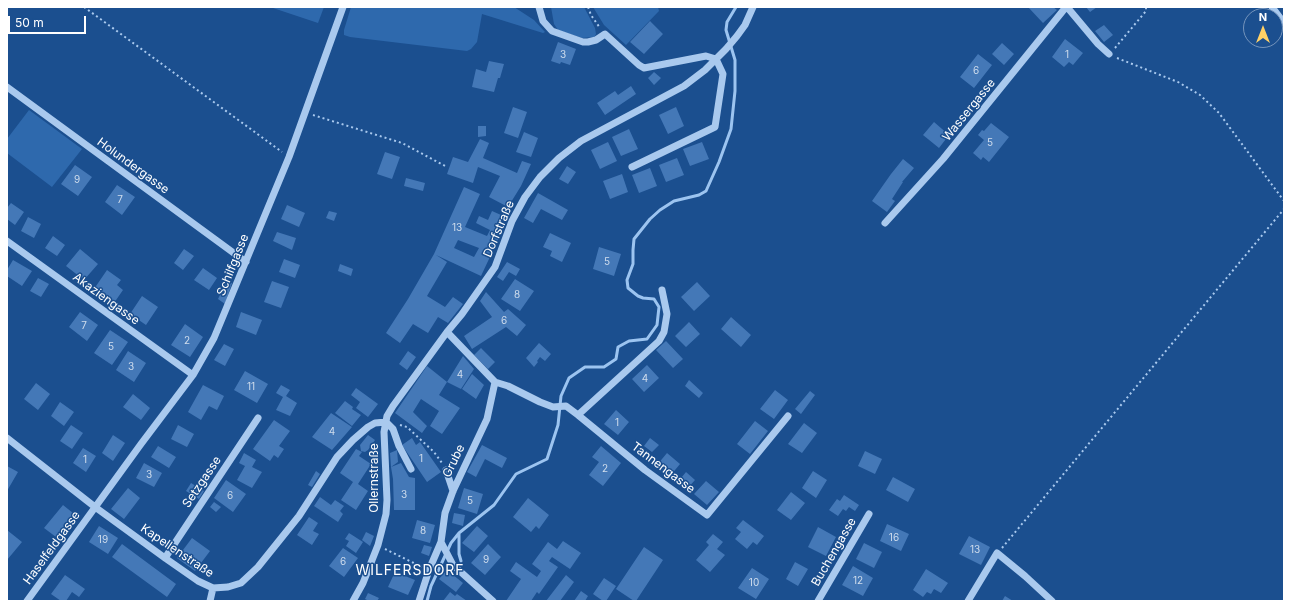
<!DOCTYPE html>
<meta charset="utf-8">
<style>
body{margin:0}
#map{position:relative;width:1291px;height:608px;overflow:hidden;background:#1b4f8f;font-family:Inter,sans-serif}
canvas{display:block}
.frame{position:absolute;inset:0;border:8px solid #fff;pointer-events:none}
.north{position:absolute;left:1243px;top:8px;width:40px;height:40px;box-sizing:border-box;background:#1b4f8f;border:1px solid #7695bc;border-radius:50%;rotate:0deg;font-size:11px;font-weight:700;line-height:16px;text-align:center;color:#fff}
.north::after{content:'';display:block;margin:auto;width:14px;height:18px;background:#ffd166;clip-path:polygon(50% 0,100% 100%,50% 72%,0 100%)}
.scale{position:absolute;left:8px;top:16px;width:78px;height:18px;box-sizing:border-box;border:2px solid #fff;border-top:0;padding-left:5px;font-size:12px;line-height:14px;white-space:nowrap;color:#fff;-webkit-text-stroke:3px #1b4f8f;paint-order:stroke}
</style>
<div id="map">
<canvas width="1291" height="608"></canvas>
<div class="frame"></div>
<div class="north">N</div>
<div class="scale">50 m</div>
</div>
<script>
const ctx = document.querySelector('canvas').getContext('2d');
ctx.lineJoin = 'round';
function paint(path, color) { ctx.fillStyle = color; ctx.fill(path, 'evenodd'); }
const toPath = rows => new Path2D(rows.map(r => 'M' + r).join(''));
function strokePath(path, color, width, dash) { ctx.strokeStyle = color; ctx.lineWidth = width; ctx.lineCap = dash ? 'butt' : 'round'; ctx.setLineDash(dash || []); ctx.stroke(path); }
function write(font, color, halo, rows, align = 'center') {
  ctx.font = font + ' Inter,sans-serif'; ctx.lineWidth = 3; ctx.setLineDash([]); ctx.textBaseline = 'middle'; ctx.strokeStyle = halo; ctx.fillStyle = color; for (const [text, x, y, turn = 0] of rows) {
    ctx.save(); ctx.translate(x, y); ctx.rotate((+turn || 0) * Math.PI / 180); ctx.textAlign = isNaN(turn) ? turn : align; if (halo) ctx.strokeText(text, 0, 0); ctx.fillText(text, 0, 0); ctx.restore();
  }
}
const green = toPath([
 [270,7,324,7,318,23],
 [351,7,514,7,534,20,545,32,543,33,482,14,477,42,471,49,467,51,350,37,344,35,344,30],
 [551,7,584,7,595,28,596,34,595,36,594,37,582,38,558,30,554,24],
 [593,7,658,7,659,11,626,45,604,25],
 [29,110,82,149,52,187,7,153,7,139]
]);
const stream = toPath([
 [459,533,459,554,461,561],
 [427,601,431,586,451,543,459,533,494,505,516,474,547,459,558,425,561,396,569,378,585,367,604,367,616,359,618,347,629,341,647,339,657,325,659,307,654,299,643,298,638,296,628,288,627,280,633,264,633,250,634,239,650,219,660,210,674,201,699,195,706,191,719,162,731,129,735,91,735,60,726,30,727,22,736,7]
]);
const building = toPath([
 [1028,7,1053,7,1057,10,1043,23],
 [1086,7,1097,7,1090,12],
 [650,21,663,34,644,54,630,42],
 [1104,25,1113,35,1104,42,1095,31],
 [1065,39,1083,53,1073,65,1069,62,1064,67,1052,57],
 [558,42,576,49,570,65,561,62,560,64,551,61],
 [1002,43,1014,54,1004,65,992,54],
 [978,54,992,65,974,88,960,77],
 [489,61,504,64,500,78,498,78,494,92,472,87,476,69,486,72],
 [654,72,661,78,654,85,648,78],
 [631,86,636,94,605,115,597,103,615,91,618,95],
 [513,107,527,112,518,138,504,133],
 [676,107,684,126,668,134,659,115],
 [934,122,949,135,939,148,923,135],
 [991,123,1009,137,989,162,983,157,981,160,973,153,984,140,978,135,982,130,984,131],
 [478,126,486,126,486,136,478,137],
 [629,129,638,149,621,156,612,137],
 [524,132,538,138,531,157,516,152],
 [480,139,489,143,483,158,517,173,522,161,531,164,521,186,508,207,489,197,500,176,478,167,473,183,447,174,453,157,468,162],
 [608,142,617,161,600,169,591,150],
 [702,142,709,159,690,166,683,149],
 [385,152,400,157,392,179,377,174],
 [677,158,684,175,666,182,659,165],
 [903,159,914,168,902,182,903,182,892,199,895,201,887,212,872,201,891,174],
 [75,165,92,177,78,196,61,184],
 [567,166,576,172,568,184,559,179],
 [650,168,657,186,639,193,632,175],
 [622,174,628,192,610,199,603,181],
 [406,178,425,183,423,191,404,186],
 [117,185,135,197,122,215,105,202],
 [464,187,480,194,465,227,487,236,490,230,476,223,479,216,488,220,492,211,501,215,497,224,504,227,481,276,436,255,447,262,427,296,445,307,453,297,463,304,448,323,438,317,428,333,413,324,400,343,386,333,408,299,434,254],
 [458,240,479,248,474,257,454,248],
 [538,193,568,210,562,220,541,209,533,223,524,218],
 [11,203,24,212,15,225,7,219,7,208],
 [287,205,305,213,299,227,281,219],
 [329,211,337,213,334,221,326,218],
 [28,217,41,224,34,238,21,231],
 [277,232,296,238,292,250,273,241],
 [550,233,571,243,562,262,550,256,552,251,543,247],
 [53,236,65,245,57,256,45,248],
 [599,247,621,254,614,276,593,269],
 [80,249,98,264,84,280,66,266],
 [184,249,194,256,183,270,174,263],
 [284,259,300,265,295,278,279,272],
 [13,260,32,271,22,286,7,276,7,270],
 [507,262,520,269,516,276,509,272,503,281,497,277],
 [340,264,353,269,351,276,338,271],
 [203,268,217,278,209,290,194,280],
 [107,270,121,280,117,285,123,290,114,303,94,289],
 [38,278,49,284,41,297,30,291],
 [515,279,534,291,520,311,501,299],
 [227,281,232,283,225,304,218,299],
 [272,281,289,287,281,308,264,302],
 [697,282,710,296,694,311,681,297],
 [486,292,504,312,508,309,526,325,517,336,506,327,472,349,464,336,492,317,480,301],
 [142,296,158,307,146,325,130,314],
 [80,312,98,325,87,341,69,327],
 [241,312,262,320,256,335,236,327],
 [731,317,751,335,741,347,721,329],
 [689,322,700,334,686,347,675,336],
 [185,324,203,337,190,357,171,345],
 [110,330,128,342,112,365,94,353],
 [666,341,683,359,673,368,656,350],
 [539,343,551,354,545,361,540,357,537,361,538,362,534,367,526,358],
 [224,344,234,349,225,366,214,360],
 [481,348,495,362,488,369,474,355],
 [128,351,146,363,134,382,116,370],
 [408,351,416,357,407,370,399,364],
 [463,356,474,369,461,389,447,382],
 [647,365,659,378,644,392,632,379],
 [427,366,447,382,439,395,460,408,442,434,430,426,439,411,421,399,413,412,427,426,422,433,395,413],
 [245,371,268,384,257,403,234,390],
 [472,374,484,385,476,399,462,389],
 [689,380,703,393,699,398,685,386],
 [36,383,50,394,38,410,24,399],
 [203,385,224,396,217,410,209,406,201,420,188,412],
 [281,385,290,390,286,396,297,403,290,416,276,410,283,397,276,393],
 [356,388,378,404,368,417,356,408,360,402,351,395],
 [775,390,788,400,774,419,760,409],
 [810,391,815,395,801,414,795,409],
 [133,394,150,408,141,420,123,407],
 [345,401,353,407,352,409,361,415,352,426,335,413],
 [60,402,74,412,64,426,51,416],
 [616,410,629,422,618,435,604,424],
 [331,413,352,427,332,450,312,437],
 [274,420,290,431,279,446,284,449,278,458,274,455,270,461,253,449],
 [755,421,768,431,750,454,737,444],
 [804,423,817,433,802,453,788,444],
 [71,425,83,433,72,449,60,441],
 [178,425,194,434,187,447,171,439],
 [113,435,125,443,113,461,102,453],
 [368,435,375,440,368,450,365,452,361,451,360,445],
 [412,438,416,445,420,442,441,472,427,482,402,445],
 [650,438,659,445,652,452,644,446],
 [482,445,507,458,502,468,485,459,476,477,467,472],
 [158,446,176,457,169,468,151,457],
 [601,446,621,463,603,486,589,475,599,462,592,457],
 [83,448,96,456,86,472,73,463],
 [356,449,362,452,359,456,371,464,358,484,368,491,356,510,341,500,353,482,340,473],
 [397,450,398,462,391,467,390,453],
 [865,451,882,459,875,474,858,466],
 [244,453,256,460,252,467,262,472,252,488,237,480,245,466,239,463],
 [667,453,680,464,670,476,657,465],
 [144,463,162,473,154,487,136,478],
 [401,463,409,477,415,478,415,510,394,510,393,479,391,467],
 [7,466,18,472,7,491],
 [316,471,320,474,312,487,308,485],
 [813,471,827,480,816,498,802,488],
 [686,472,695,480,686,490,677,483],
 [893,477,915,489,908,502,886,490],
 [226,480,246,494,233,512,214,498],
 [706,481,719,492,707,505,694,494],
 [191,483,204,491,199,499,186,491],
 [128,488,140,498,124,519,111,509],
 [464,488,483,494,477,514,458,508],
 [791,492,805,503,791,520,777,510],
 [844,495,859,505,855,511,849,507,846,511,843,509,838,516,829,510,837,499,840,501],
 [320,497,331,505,335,500,344,506,340,511,343,514,338,522,314,506],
 [528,498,549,515,539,529,536,526,531,532,513,517],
 [214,502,221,507,216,512,210,507],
 [63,505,78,517,60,540,44,528],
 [454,513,465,515,463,526,452,523],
 [309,517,318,523,313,531,319,534,312,545,297,535],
 [417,520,435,525,430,543,412,538],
 [743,520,764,536,757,545,753,542,747,549,735,539,741,532,736,528],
 [887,524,909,534,901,551,880,541],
 [99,526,118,538,108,554,89,542],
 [477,526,488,536,474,552,462,543],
 [818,527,836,537,826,556,808,547],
 [7,530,22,542,7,560],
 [366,532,374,536,370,546,362,540],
 [349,533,363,542,356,553,346,546,349,541,345,539],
 [713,534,723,542,717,549,725,555,710,572,696,560,709,545,706,542],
 [969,536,990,547,981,565,959,554],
 [192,538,210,551,195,571,177,558],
 [563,541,581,553,570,569,552,557,549,561,558,567,539,594,537,592,531,601,506,601,521,579,510,571,516,562,537,577,541,571,532,564,548,542,557,549],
 [864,543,882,552,874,568,856,559],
 [122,544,176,584,167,597,112,557],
 [488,544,501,557,485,575,471,563],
 [424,545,432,547,429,556,421,553],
 [644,547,663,560,636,601,634,601,616,589],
 [343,548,358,558,344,577,329,566],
 [795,562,808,569,798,586,786,579],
 [853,566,873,578,863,596,842,585],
 [752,568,769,579,756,599,738,588],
 [926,569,948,583,941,593,934,589,931,594,927,592,923,597,913,590],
 [447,570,463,583,456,592,439,579],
 [395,572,415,580,408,595,388,587],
 [65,575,85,589,79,597,72,592,66,601,61,601,51,594],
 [566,575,574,582,560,601,546,601],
 [604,578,616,586,606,601,603,601,593,594],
 [581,591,588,596,585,601,574,601],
 [450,592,455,596,457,594,467,601,443,601],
 [368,593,379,598,377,601,369,601,365,599],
 [1005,596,1013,601,1002,601]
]);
const path = toPath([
 [84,7,282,152],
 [588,7,591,15,600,28],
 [1115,48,1146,11,1146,7],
 [1117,58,1178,82,1200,95,1219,113,1284,201],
 [313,115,402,143,447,167],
 [400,425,407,427,434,452,442,463],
 [1002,548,1284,209],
 [385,549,422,567]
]);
const minor = toPath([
 [539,7,543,21,552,31,583,42,588,42,596,40,605,34,639,65,644,68,706,56,716,59],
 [1067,7,1098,44,1109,54],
 [1272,7,1284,23],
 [7,87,246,262],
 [632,167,715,127,723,74,716,59],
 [885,223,943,159,1066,7],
 [7,241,193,375],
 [447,332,495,382,487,419,453,491,445,513,441,542,453,565,493,601],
 [495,382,508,386,540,402,553,407,566,406,578,415,645,470,707,515,788,416],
 [578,415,659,341,664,332,667,314,662,290],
 [386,422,393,429,399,446,411,469],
 [7,438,95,507,165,558,198,581,213,588,228,587,241,583,258,567,299,516,337,457,353,440,368,427,375,423,386,422],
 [446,470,453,491],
 [165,558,258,418],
 [27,601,141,444,193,375,214,338,289,157,343,7],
 [210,601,213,588],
 [353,601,363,583,378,545,386,514,387,500,384,432,387,416,393,406,447,332,462,314,495,267,512,221,525,197,540,177,559,158,581,141,684,86,705,70,726,49,737,36,745,25,753,7],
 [419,601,429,570,441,542],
 [818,601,869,514],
 [968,601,997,553,1025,576,1052,601]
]);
const numberNames = [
 ["3",563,55],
 ["1",1067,55],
 ["6",976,71],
 ["5",990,143],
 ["9",77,180],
 ["7",120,200],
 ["13",457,228],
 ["5",607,262],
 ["8",517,295],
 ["6",504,321],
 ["7",84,326],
 ["2",187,341],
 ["5",111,347],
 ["3",131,367],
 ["4",460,375],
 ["4",645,379],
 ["11",251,387],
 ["1",617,423],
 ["4",332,432],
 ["1",421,459],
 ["1",85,460],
 ["2",605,469],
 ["3",149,475],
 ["3",404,495],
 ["6",230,496],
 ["5",470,501],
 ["8",423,531],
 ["16",894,538],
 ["19",103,540],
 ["13",975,550],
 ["9",486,560],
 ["6",343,562],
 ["12",858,581],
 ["10",754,583]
];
const streetNames = [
 ["Wassergasse",969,110,-51],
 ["Holundergasse",133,166,36],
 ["Dorfstraße",499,229,-67],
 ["Schilfgasse",233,265,-68],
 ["Akaziengasse",106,299,36],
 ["Grube",454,461,-64],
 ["Tannengasse",663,468,37],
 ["Ollernstraße",374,478,-90],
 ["Setzgasse",202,482,-56],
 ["Haselfeldgasse",52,548,-54],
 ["Kapellenstraße",177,551,34],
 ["Buchengasse",834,552,-60]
];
const quarterNames = [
 ["WILFERSDORF",410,571]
];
paint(green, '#2e69ad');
strokePath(stream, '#9cc4f0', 3);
paint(building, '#4478b7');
strokePath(path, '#a9c9ee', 2, [2, 3]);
strokePath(minor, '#a9c9ee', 7);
write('10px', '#d0dded', null, numberNames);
write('12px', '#fff', '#1b4f8f', streetNames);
ctx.letterSpacing = '1px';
write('14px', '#fff', '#1b4f8f', quarterNames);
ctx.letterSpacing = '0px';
</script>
